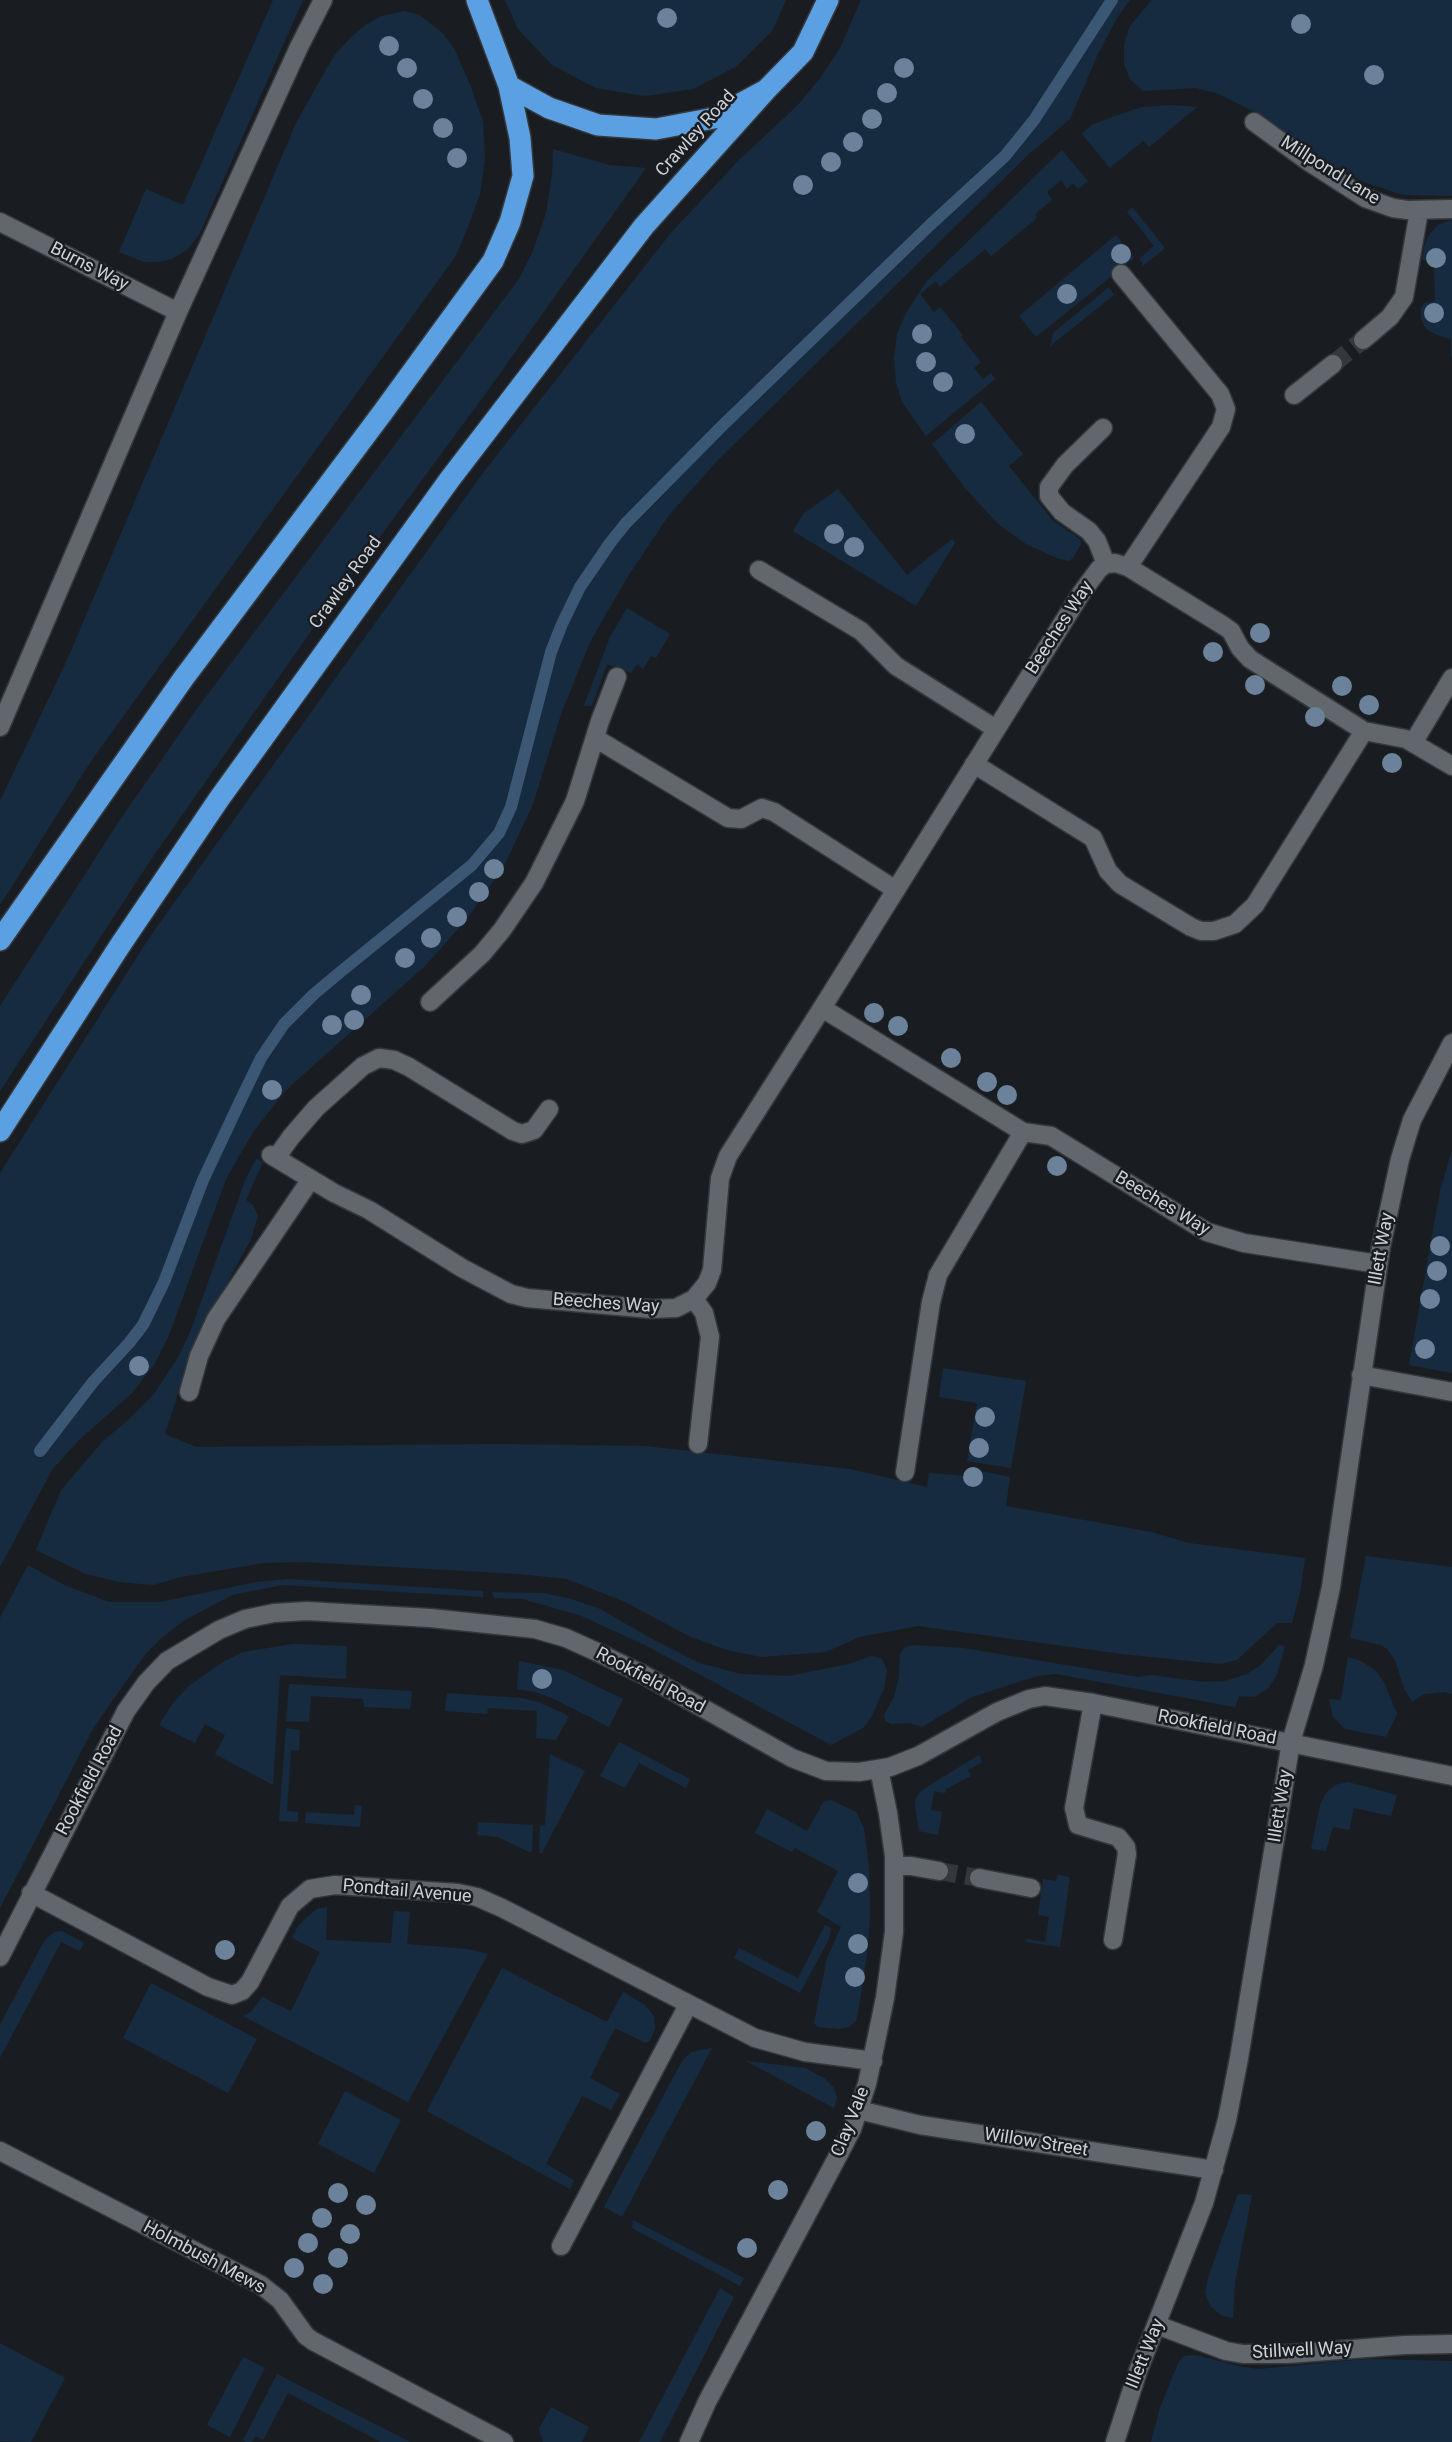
<!DOCTYPE html>
<style>
body{margin:0}
canvas{display:block;background:#191d22}
</style>
<canvas width="1452" height="2442"></canvas>
<script>
const ctx = document.querySelector('canvas').getContext('2d');
ctx.lineJoin = 'round';
function paint(path, color) { ctx.fillStyle = color; ctx.fill(path, 'evenodd'); }
const toPath = rows => new Path2D(rows.map(r => 'M' + r).join(''));
function strokePath(path, color, width, dash) { ctx.strokeStyle = color; ctx.lineWidth = width; ctx.lineCap = dash ? 'butt' : 'round'; ctx.setLineDash(dash || []); ctx.stroke(path); }
function write(font, color, halo, rows, align = 'center') {
  ctx.font = font + ' Roboto,sans-serif'; ctx.lineWidth = 5; ctx.setLineDash([]); ctx.textBaseline = 'middle'; ctx.strokeStyle = halo; ctx.fillStyle = color; for (const [text, x, y, turn = 0] of rows) {
    ctx.save(); ctx.translate(x, y); ctx.rotate((+turn || 0) * Math.PI / 180); ctx.textAlign = isNaN(turn) ? turn : align; if (halo) ctx.strokeText(text, 0, 0); ctx.fillText(text, 0, 0); ctx.restore();
  }
}
const green = toPath([
 [273,0,303,0,199,235,188,249,172,259,158,262,144,262,119,252,146,189,183,205],
 [505,0,786,0,772,31,737,66,693,89,645,96,596,88,552,65,518,29],
 [861,0,1130,0,1118,16,1097,56,1070,119,1029,154,717,461,669,515,625,581,590,642,561,714,533,804,504,866,466,920,425,966,286,1090,253,1132,226,1179,169,1335,154,1365,131,1394,80,1439,52,1470,0,1567,0,1173,149,938,483,473,670,234,739,160,797,106,821,77,840,48],
 [1152,0,1452,0,1452,196,1403,195,1364,182,1339,169,1260,115,1219,94,1196,88,1143,91,1130,79,1124,64,1124,45,1130,26],
 [405,11,419,15,430,23,443,34,454,48,471,87,483,122,485,159,480,194,468,227,455,257,91,761,0,905,0,801,67,660,297,121,334,56,351,37,364,26,381,16],
 [1171,105,1197,107,1149,147,1143,141,1110,168,1082,134,1091,125,1115,116,1142,107],
 [553,149,609,165,646,168,486,393,323,614,152,858,0,1091,0,1006,120,820,196,710,519,279,533,251,546,213,552,175],
 [1062,150,1088,181,1078,189,1073,183,1067,189,1061,180,1047,192,1052,200,1035,214,1037,218,991,256,985,249,940,287,936,281,920,294,934,312,940,307,963,335,961,337,981,362,974,368,983,379,991,373,995,379,926,436,902,402,896,382,894,359,897,334,906,313,926,282],
 [1132,207,1165,248,1143,266,1140,258,1154,246,1127,212],
 [1452,220,1452,357,1451,357,1451,339,1437,335,1426,329,1421,319,1421,308,1424,303,1435,301,1434,261,1422,260,1424,246,1430,234,1438,225],
 [1116,235,1134,258,1036,337,1019,316],
 [1109,287,1114,295,1050,346,1053,333],
 [981,402,1023,454,1009,466,1053,521,1080,539,1081,544,1073,558,1069,561,1057,558,1026,544,998,524,965,488,932,444],
 [838,489,907,575,952,539,955,543,916,606,793,531,803,514],
 [627,608,670,634,656,658,651,656,643,669,637,664,631,673,607,664,592,706,584,706,610,637],
 [1452,1150,1452,1373,1409,1365,1440,1191],
 [256,1159,263,1162,246,1200,253,1205,258,1216,251,1239,194,1344,165,1434,196,1447,495,1444,645,1446,850,1469,927,1487,929,1473,966,1476,967,1468,1010,1477,1006,1506,1151,1532,1189,1543,1305,1558,1300,1593,1292,1623,1277,1623,1237,1660,1220,1664,1122,1654,918,1626,859,1637,826,1652,761,1657,727,1650,691,1637,623,1601,567,1579,519,1574,303,1562,264,1563,181,1577,153,1585,119,1582,86,1574,36,1550,61,1490,103,1441,127,1421,154,1394,179,1356,190,1332,246,1178],
 [943,1368,1026,1381,1011,1468,967,1461,977,1403,939,1397],
 [1366,1556,1452,1567,1452,1694,1444,1692,1424,1694,1412,1702,1404,1688,1395,1660,1387,1649,1381,1645,1350,1638],
 [28,1565,64,1585,109,1602,160,1602,256,1582,289,1579,483,1591,483,1597,283,1585,232,1595,183,1621,160,1639,144,1656,94,1727,0,1908,0,1618],
 [492,1592,544,1593,571,1599,600,1609,654,1640,699,1663,741,1674,788,1676,849,1664,872,1656,882,1659,887,1670,884,1689,872,1716,863,1728,831,1745,643,1644,579,1615,522,1599,494,1598],
 [293,1644,347,1646,346,1679,280,1675,273,1785,215,1754,225,1735,205,1724,195,1743,159,1725,173,1703,189,1686,223,1662,243,1652],
 [914,1645,963,1648,1138,1677,1151,1675,1204,1682,1225,1681,1247,1674,1261,1665,1279,1645,1285,1646,1277,1674,1269,1688,1254,1697,1239,1696,1235,1707,1056,1674,1037,1676,972,1697,922,1727,910,1723,891,1724,885,1721,884,1715,894,1697,899,1677,900,1654,905,1647],
 [1348,1657,1361,1661,1375,1670,1384,1682,1397,1714,1386,1737,1345,1729,1333,1717,1329,1699,1341,1700],
 [519,1661,563,1670,623,1699,609,1727,554,1699,535,1692,517,1689],
 [289,1684,412,1691,410,1709,364,1707,363,1699,311,1696,309,1722,286,1721],
 [447,1693,521,1698,539,1702,569,1716,556,1740,536,1738,537,1711,488,1708,487,1714,445,1711],
 [286,1728,300,1730,299,1751,291,1750,287,1811,298,1812,298,1822,279,1821],
 [619,1742,690,1779,686,1788,639,1763,625,1788,600,1776],
 [550,1754,585,1771,542,1853,539,1853,540,1826,545,1825],
 [979,1755,982,1762,968,1770,971,1776,946,1789,945,1793,934,1791,931,1810,942,1812,938,1835,919,1831,915,1806,916,1798,922,1790],
 [1348,1782,1397,1795,1391,1816,1354,1808,1349,1830,1333,1827,1326,1851,1311,1849,1320,1805,1326,1793,1335,1785],
 [831,1800,856,1812,864,1828,869,1867,870,1918,867,1955,858,2012,856,2021,849,2027,840,2029,818,2027,814,2023,827,1958,841,1927,817,1912,838,1871,795,1848,792,1852,755,1833,767,1809,807,1831,824,1801],
 [355,1805,362,1806,360,1827,305,1823,306,1812,354,1815],
 [478,1822,533,1825,532,1851,529,1852,498,1837,477,1835],
 [1058,1875,1070,1877,1060,1947,1027,1942,1027,1939,1045,1942,1049,1917,1038,1915,1043,1879,1056,1881],
 [327,1907,326,1940,391,1943,394,1911,410,1912,407,1944,468,1949,488,1954,408,2102,243,2016,251,2012,262,1997,291,2011,320,1952,292,1938,298,1926,307,1917,317,1909],
 [825,1925,831,1928,829,1939,800,1993,734,1958,739,1948,798,1978],
 [62,1931,84,1943,80,1951,61,1942,0,2058,0,2025,44,1941,54,1932],
 [502,1968,607,2022,623,1992,645,2005,654,2016,655,2028,651,2039,646,2043,615,2028,590,2078,620,2094,611,2110,582,2096,546,2164,574,2180,570,2189,427,2111],
 [151,1983,257,2039,228,2093,123,2038],
 [712,2048,622,2217,604,2207,682,2061,691,2052],
 [746,2061,805,2068,824,2078,834,2088,837,2098,834,2108],
 [345,2091,401,2120,374,2173,318,2144],
 [1238,2194,1252,2195,1235,2282,1233,2318,1221,2315,1210,2306,1205,2293,1209,2275],
 [633,2220,744,2278,740,2286,632,2228],
 [720,2288,734,2297,660,2442,639,2442],
 [0,2343,65,2378,31,2442,0,2441],
 [1195,2355,1243,2367,1259,2369,1366,2359,1452,2361,1452,2442,1151,2442,1160,2408,1179,2361,1184,2356],
 [243,2357,265,2368,230,2437,207,2425],
 [277,2374,410,2442,381,2442,288,2393,263,2440,255,2436,252,2442,246,2442,243,2440],
 [551,2407,589,2427,582,2442,543,2442,539,2429]
]);
const stream = toPath([
 [40,1451,93,1382,129,1343,143,1325,164,1282,203,1180,243,1095,261,1058,284,1024,314,994,344,969,472,865,499,833,511,807,551,652,562,624,580,587,610,543,626,523,722,426,930,225,1005,156,1034,120,1112,0]
]);
const minorTunnel = toPath([
 [1333,364,1363,340],
 [939,1871,979,1878]
]);
const minor = toPath([
 [1254,122,1309,162,1365,198,1393,208,1407,210,1452,209],
 [0,222,178,312],
 [1121,274,1220,394,1226,409,1221,427,1128,567],
 [1363,340,1390,317,1404,297,1419,211],
 [1294,395,1333,364],
 [1103,428,1065,465,1049,487,1049,496,1062,512,1089,531,1097,541,1106,564],
 [759,570,861,631,896,666,996,729],
 [0,727,178,312,299,47,323,0],
 [595,738,728,818,741,819,762,808,774,812,896,890],
 [1413,743,1452,678],
 [974,764,1093,838,1108,871,1120,884,1191,927,1201,931,1214,931,1235,924,1255,905,1364,731],
 [430,1002,482,954,502,930,534,883,575,801,600,721,617,677],
 [271,1155,334,1193,369,1210,462,1268,511,1294,527,1298,651,1309,676,1308,694,1299,707,1283,712,1270,720,1178,728,1156,822,1008],
 [276,1158,291,1137,316,1108,363,1066,379,1058,394,1060,409,1067,513,1131,522,1134,534,1130,549,1109],
 [1378,1264,1244,1243,1207,1232,1051,1136,1023,1132,822,1008,1082,592,1099,569,1106,564,1115,563,1128,567,1224,626,1231,631,1240,648,1250,659,1364,731,1406,739,1452,766],
 [694,1299,704,1313,710,1337,698,1444],
 [1361,1375,1452,1392],
 [189,1392,199,1356,216,1319,311,1179],
 [905,1472,931,1302,938,1275,1023,1132],
 [1093,1703,1074,1808,1078,1825,1118,1837,1126,1847,1127,1854,1113,1940],
 [894,1866,911,1866,939,1871],
 [979,1878,1031,1888],
 [31,1893,208,1987,232,1995,242,1991,250,1982,290,1906,310,1889,335,1885,458,1893,477,1897,502,1908,755,2038,805,2052,873,2061],
 [0,1957,126,1711,146,1683,167,1661,219,1630,245,1619,274,1613,307,1611,430,1618,535,1629,566,1638,597,1652,644,1675,792,1758,826,1771,859,1772,890,1767,918,1756,997,1712,1029,1699,1045,1696,1093,1703,1452,1776],
 [859,2110,920,2125,1214,2170],
 [0,2151,261,2285,280,2300,306,2336,313,2341,504,2442],
 [561,2246,688,2005],
 [1157,2325,1226,2351,1243,2354,1288,2354,1405,2345,1452,2344],
 [689,2442,707,2402,839,2154,852,2129,867,2084,885,1998,894,1932,894,1856,888,1813,879,1769],
 [1115,2442,1138,2371,1204,2203,1227,2120,1239,2058,1291,1742,1314,1665,1331,1587,1381,1247,1400,1159,1412,1120,1452,1043]
]);
const highway = toPath([
 [509,86,549,108,598,125,656,129,714,118,766,90,803,52,828,0],
 [0,940,183,679,383,412,493,261,510,222,523,176,520,138,509,86,477,0],
 [0,1131,121,944,219,799,450,479,644,226,766,90]
]);
const trees = [
 [667,18],
 [1301,24],
 [389,46],
 [407,68],
 [904,68],
 [1374,75],
 [887,93],
 [423,99],
 [872,119],
 [443,128],
 [853,142],
 [457,158],
 [831,162],
 [803,185],
 [1121,254],
 [1436,258],
 [1067,294],
 [1434,313],
 [922,334],
 [926,362],
 [943,382],
 [965,434],
 [834,534],
 [854,547],
 [1260,633],
 [1213,652],
 [1255,685],
 [1342,686],
 [1369,705],
 [1315,717],
 [1392,763],
 [494,869],
 [479,892],
 [457,917],
 [431,938],
 [405,958],
 [361,995],
 [874,1013],
 [354,1020],
 [332,1025],
 [898,1026],
 [951,1058],
 [987,1082],
 [272,1090],
 [1007,1095],
 [1057,1166],
 [1440,1246],
 [1437,1271],
 [1430,1299],
 [1425,1349],
 [139,1366],
 [985,1417],
 [979,1448],
 [973,1477],
 [542,1679],
 [858,1883],
 [858,1944],
 [225,1950],
 [855,1977],
 [816,2131],
 [778,2190],
 [338,2193],
 [366,2205],
 [322,2218],
 [350,2234],
 [308,2243],
 [747,2248],
 [338,2258],
 [294,2268],
 [323,2284]
];
const streetNames = [
 ["Crawley Road",696,134,-48],
 ["Millpond Lane",1330,171,32],
 ["Burns Way",89,267,27],
 ["Crawley Road",346,583,-54],
 ["Beeches Way",1060,628,-57],
 ["Beeches Way",1162,1204,31],
 ["Illett Way",1382,1249,-80],
 ["Beeches Way",606,1304,4],
 ["Rookfield Road",650,1681,28],
 ["Rookfield Road",1217,1728,11],
 ["Rookfield Road",90,1781,-62],
 ["Illett Way",1281,1806,-81],
 ["Pondtail Avenue",407,1892,5],
 ["Clay Vale",851,2122,-68],
 ["Willow Street",1036,2143,9],
 ["Holmbush Mews",204,2258,28],
 ["Stillwell Way",1302,2351,-3],
 ["Illett Way",1146,2354,-68]
];
paint(green, '#162b3f');
strokePath(stream, '#3b5773', 12);
strokePath(minorTunnel, '#34383d', 18, [18, 9]);
strokePath(minor, '#35383b', 21);
strokePath(highway, '#35383b', 24);
strokePath(minor, '#62676d', 18);
strokePath(highway, '#5ba0e2', 21);
ctx.fillStyle = '#6b829a';
for (const [x, y] of trees) { ctx.beginPath(); ctx.arc(x, y, 10, 0, 2 * Math.PI); ctx.fill(); }
write('18px', '#cfd2d5', '#191d22', streetNames);
</script>
